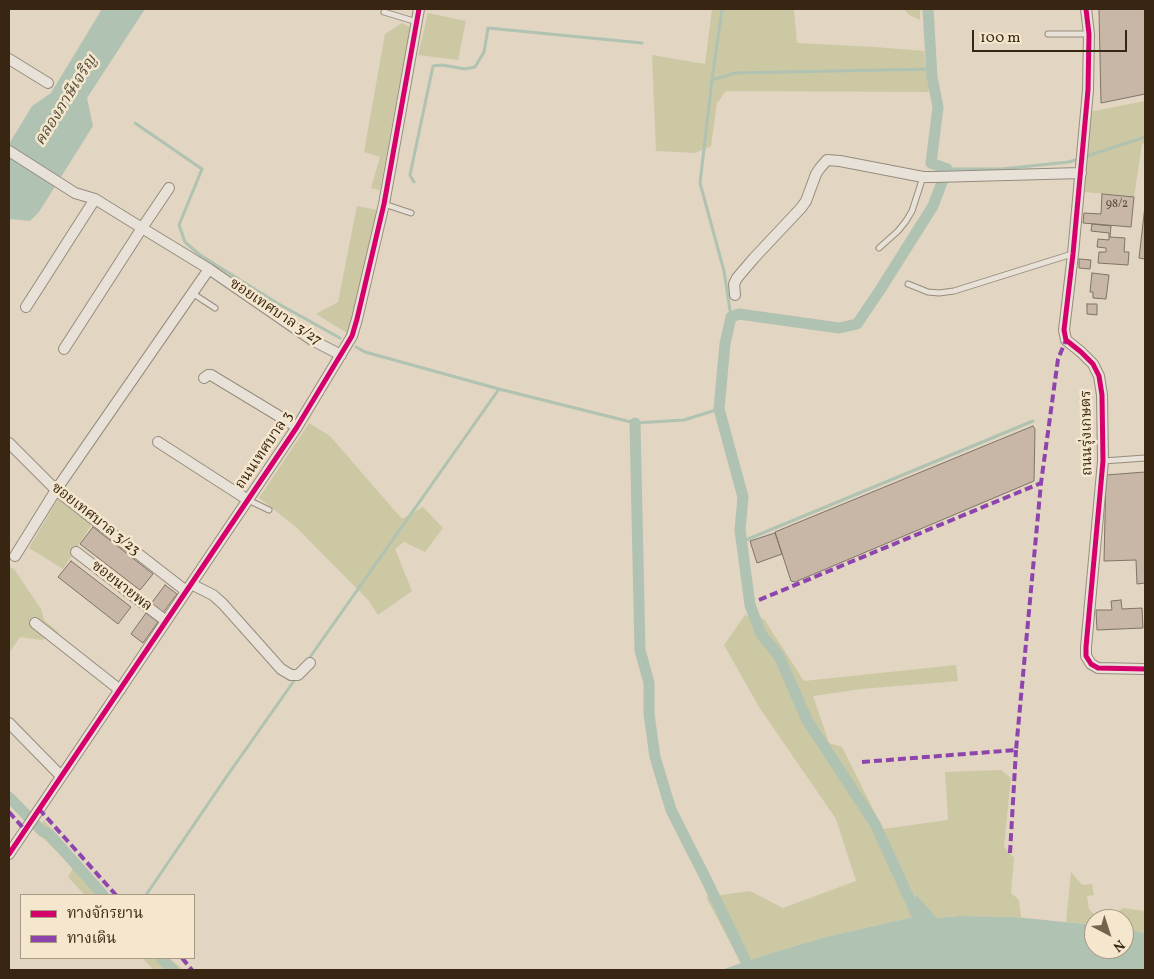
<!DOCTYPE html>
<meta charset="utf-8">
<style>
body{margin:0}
#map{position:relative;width:1154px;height:979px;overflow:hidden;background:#e2d5c1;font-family:Vollkorn,"Noto Serif Thai",serif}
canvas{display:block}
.frame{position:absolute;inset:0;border:10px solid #382612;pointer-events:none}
.legend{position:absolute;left:20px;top:894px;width:175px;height:65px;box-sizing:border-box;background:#f5e6ce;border:1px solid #a99983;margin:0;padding:6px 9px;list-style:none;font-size:15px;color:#382612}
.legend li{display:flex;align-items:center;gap:10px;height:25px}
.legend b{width:25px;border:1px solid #a99983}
.north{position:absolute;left:1084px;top:909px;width:50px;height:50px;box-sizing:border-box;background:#f5e6ce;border:1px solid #a99983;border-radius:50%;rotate:140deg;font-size:14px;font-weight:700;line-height:20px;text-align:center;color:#382612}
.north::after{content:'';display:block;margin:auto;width:18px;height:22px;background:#74634f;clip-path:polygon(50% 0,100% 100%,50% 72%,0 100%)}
.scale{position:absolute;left:972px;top:30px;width:155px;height:22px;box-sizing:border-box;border:2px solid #382612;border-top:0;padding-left:6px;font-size:15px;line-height:18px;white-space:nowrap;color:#382612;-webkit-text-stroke:4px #f5e6ce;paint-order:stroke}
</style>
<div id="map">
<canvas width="1154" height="979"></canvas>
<div class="frame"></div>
<ul class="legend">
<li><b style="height:6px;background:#d6006c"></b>ทางจักรยาน</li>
<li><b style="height:6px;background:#8e44ad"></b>ทางเดิน</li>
</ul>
<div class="north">N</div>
<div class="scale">100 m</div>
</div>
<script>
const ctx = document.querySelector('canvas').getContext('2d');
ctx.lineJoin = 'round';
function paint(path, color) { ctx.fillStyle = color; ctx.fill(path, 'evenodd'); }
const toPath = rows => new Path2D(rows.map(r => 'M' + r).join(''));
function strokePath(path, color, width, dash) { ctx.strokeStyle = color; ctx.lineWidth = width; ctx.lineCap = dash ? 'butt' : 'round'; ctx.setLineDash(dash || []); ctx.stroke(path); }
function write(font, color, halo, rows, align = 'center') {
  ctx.font = font + ' Vollkorn,"Noto Serif Thai",serif'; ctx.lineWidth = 5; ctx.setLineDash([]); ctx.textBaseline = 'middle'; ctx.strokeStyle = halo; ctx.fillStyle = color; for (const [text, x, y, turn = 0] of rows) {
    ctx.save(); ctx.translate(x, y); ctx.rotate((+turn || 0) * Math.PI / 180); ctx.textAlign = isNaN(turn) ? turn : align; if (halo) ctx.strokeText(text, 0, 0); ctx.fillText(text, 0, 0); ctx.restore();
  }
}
const green = toPath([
 [712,9,796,9,794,9,797,43,875,47,924,51,929,92,726,91,717,103,711,146,695,153,656,151,652,55,705,64],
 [904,9,920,9,920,20,909,15],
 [428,13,466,21,458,60,418,55],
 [402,23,410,27,380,190,371,188,380,157,364,152,385,34],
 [1145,101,1145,143,1142,144,1134,197,1085,192,1089,112],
 [357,206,377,210,358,295,347,333,316,314,338,302],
 [309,423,330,436,402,519,423,507,443,528,425,552,404,542,395,549,412,591,378,615,369,601,295,526,259,498],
 [58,499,92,524,63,569,29,548],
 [9,567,14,569,41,609,44,620,59,633,42,640,20,637,9,653],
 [745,615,764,619,804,681,956,665,958,681,861,689,813,696,829,743,842,747,883,829,948,820,945,772,1001,770,1011,778,1004,847,1014,858,1011,893,1019,900,1021,917,958,916,937,918,914,903,913,917,826,937,768,954,741,963,706,897,750,891,783,908,856,881,836,819,759,707,724,645],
 [44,820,109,895,85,895,68,877,73,868,36,831],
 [1071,872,1082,885,1092,884,1094,895,1087,896,1089,909,1098,918,1112,915,1123,908,1145,911,1145,933,1124,929,1124,919,1094,919,1094,925,1066,922],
 [142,958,169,958,183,970,154,970]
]);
const water = toPath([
 [102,9,145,9,87,98,93,126,39,212,30,221,11,219,9,222,9,144,32,106,51,93],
 [916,895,937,918,958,916,1015,917,1094,925,1094,949,1124,949,1124,929,1145,933,1145,970,721,970,768,954,826,937,913,917]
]);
const stream = toPath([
 [712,80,722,9],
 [135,123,202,169,179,225,185,242,200,255,277,303,340,338],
 [947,169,1001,169,1069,162,1145,137],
 [414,182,410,175,433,66,442,65,465,69,475,67,484,52,488,28,642,43],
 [731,317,724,271,700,183,712,80,735,73,932,69],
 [356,347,365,352,499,389,635,423,684,420,719,409],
 [741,542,1033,421],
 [308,660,499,389],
 [146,895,227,776,296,678]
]);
const canal = toPath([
 [635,423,640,650,649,683,649,714,655,757,671,810,706,879,750,970],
 [9,797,42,831,50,835,103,895],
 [920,922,875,824,807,720,779,656,761,634,750,605,740,530,743,497,719,409,725,344,731,317,739,314,839,328,857,324,880,290,933,206,947,169,931,163,938,107,932,77,928,9],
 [161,958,173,970]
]);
const building = toPath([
 [1099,9,1145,9,1145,94,1101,103,1099,9],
 [1102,194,1134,197,1131,227,1083,223,1084,213,1101,214,1102,194],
 [1145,206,1145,259,1139,258,1145,206],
 [1092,224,1111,226,1110,237,1125,238,1124,252,1129,252,1128,265,1098,263,1099,252,1106,252,1106,248,1097,247,1098,239,1109,240,1109,233,1091,231,1092,224],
 [1079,259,1091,260,1090,269,1079,268,1079,259],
 [1092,273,1109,275,1106,299,1093,298,1093,292,1090,292,1092,273],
 [1087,304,1097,304,1097,315,1087,314,1087,304],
 [1033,426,1035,429,1034,481,795,582,791,581,775,532,1033,426],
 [1145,472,1145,583,1137,584,1136,560,1104,561,1106,475,1145,472],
 [93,527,153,574,140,590,80,544,93,527],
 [775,533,782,554,757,563,750,541,775,533],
 [71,561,131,607,118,624,58,577,71,561],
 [165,585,177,594,162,614,150,605,165,585],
 [1121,600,1122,609,1142,608,1143,628,1097,630,1096,610,1112,610,1111,601,1121,600],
 [146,613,158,622,143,643,131,634,146,613]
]);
const service = toPath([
 [384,12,417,22],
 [1048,34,1089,34],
 [384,204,411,213],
 [879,248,898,231,906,221,912,211,923,177],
 [908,284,928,292,939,293,954,291,1072,254],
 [192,293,215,308],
 [1103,461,1145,458],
 [248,500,269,510]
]);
const minor = toPath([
 [1086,9,1089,34,1088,90,1073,254,1064,330,1066,340,1081,352,1093,364,1099,376,1102,395,1103,461,1086,647,1086,656,1091,664,1098,668,1145,669],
 [9,59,48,83],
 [9,151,75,193,95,199,142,228,209,269,312,340,341,355],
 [735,295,734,284,737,278,754,258,801,208,806,201,816,174,820,168,827,160,840,161,923,177,935,177,1081,173],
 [26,307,95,199],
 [64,349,142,228,169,188],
 [204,378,208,375,211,375,297,427],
 [158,442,248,500],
 [9,443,56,490,186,591],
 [76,552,166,621],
 [15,556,56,490,209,269],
 [191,584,213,595,223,604,281,669,291,675,298,675,310,663],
 [35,623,120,690],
 [9,723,61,776],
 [9,854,297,427,352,336,357,319,384,204,419,9]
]);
const quiet = toPath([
 [759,600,1041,483],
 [862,762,1016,750,1041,483,1058,359,1066,340],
 [39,809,116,895],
 [9,812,25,830],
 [1010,853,1016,750],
 [182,958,192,970]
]);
const cycleway = toPath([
 [1086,9,1089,34,1088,90,1073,254,1064,330,1066,340,1081,352,1093,364,1099,376,1102,395,1103,461,1086,647,1086,656,1091,664,1098,668,1145,669],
 [9,854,297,427,352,336,357,319,384,204,419,9]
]);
const numberNames = [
 ["98/2",1117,205]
];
const streetNames = [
 ["ซอยเทศบาล 3/27",275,313,34],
 ["ถนนรุ่งเกษตร",1088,433,-91],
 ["ถนนเทศบาล 3",265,451,-56],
 ["ซอยเทศบาล 3/23",95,520,38],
 ["ซอยนายพล",121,587,38]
];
const waterNames = [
 ["คลองภาษีเจริญ",67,101,-58]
];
paint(green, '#ccc8a4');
paint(water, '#b0c2b1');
strokePath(stream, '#b0c2b1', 3);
strokePath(canal, '#b0c2b1', 11);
paint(building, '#c8b6a6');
strokePath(building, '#7e7467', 1);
strokePath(service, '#968c7e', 7);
strokePath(minor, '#968c7e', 12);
strokePath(service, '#e7e1d7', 5);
strokePath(minor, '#e7e1d7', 10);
strokePath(quiet, '#8e44ad', 4, [8, 4]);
strokePath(cycleway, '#d6006c', 5);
write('12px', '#5c4a37', null, numberNames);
write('15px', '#382612', '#f5e6ce', streetNames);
write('italic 16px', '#504b38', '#f5e6ce', waterNames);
</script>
